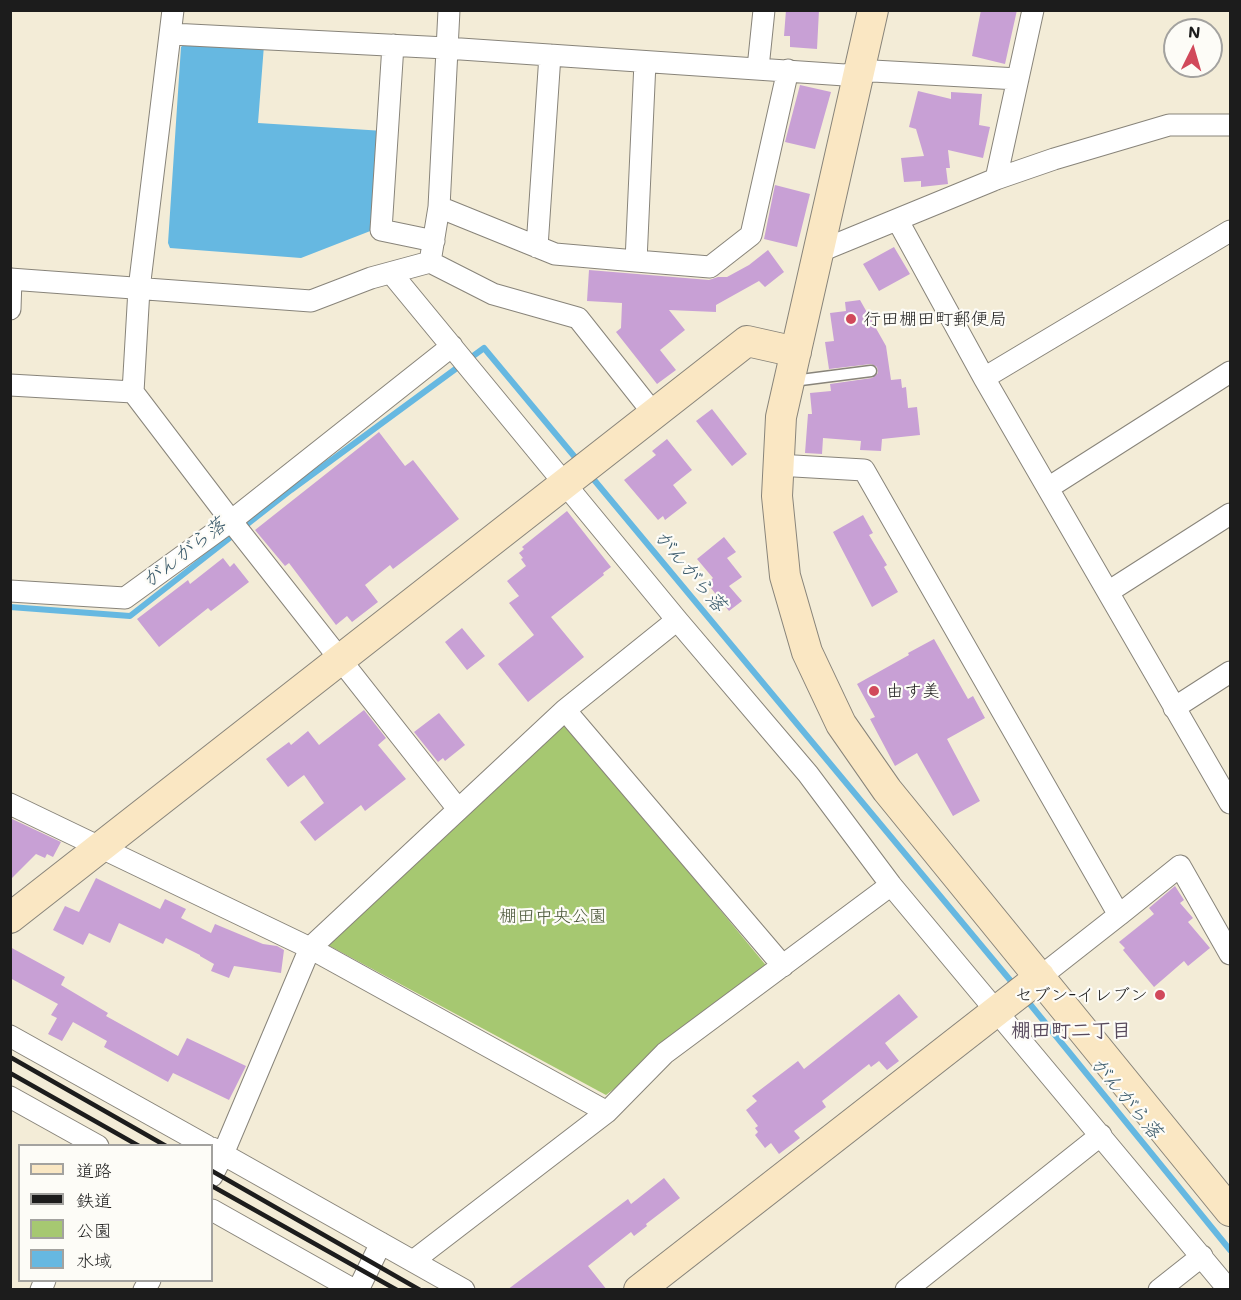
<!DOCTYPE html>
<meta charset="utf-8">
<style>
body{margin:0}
#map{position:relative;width:1241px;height:1300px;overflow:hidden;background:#f3ecd7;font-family:Mali,"Klee One",sans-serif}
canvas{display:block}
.frame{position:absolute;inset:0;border:12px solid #1c1c1c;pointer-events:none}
.legend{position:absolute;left:18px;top:1144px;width:195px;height:138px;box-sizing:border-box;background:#fdfcf7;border:2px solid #a3a29f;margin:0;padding:8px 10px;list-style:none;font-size:18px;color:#1c1c1c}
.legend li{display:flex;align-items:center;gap:12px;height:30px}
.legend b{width:30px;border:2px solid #a3a29f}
.north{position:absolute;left:1163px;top:18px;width:60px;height:60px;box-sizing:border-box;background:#fdfcf7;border:2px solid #a3a29f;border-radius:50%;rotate:5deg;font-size:16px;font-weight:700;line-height:24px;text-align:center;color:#1c1c1c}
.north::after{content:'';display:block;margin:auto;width:21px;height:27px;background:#d1495b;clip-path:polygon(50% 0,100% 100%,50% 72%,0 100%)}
</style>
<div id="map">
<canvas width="1241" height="1300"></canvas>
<div class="frame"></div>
<ul class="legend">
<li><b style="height:8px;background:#fae7c3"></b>道路</li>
<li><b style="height:8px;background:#1c1c1c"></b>鉄道</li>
<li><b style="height:16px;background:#a6c871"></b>公園</li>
<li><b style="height:16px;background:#66b8e1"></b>水域</li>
</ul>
<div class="north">N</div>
</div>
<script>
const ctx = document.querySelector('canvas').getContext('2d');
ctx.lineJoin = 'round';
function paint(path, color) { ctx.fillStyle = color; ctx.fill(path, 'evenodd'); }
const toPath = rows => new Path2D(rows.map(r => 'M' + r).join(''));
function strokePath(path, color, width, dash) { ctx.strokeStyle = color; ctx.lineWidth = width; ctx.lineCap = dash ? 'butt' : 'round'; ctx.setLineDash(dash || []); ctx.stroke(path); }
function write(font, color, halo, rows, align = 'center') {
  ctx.font = font + ' Mali,"Klee One",sans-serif'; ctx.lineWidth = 4.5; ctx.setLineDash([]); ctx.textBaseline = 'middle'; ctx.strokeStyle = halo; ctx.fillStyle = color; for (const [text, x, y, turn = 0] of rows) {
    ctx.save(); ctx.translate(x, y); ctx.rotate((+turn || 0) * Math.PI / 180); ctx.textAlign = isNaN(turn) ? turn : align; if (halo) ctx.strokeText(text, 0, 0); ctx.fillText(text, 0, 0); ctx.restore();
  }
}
const green = toPath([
 [565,722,769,969,606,1095,326,944]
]);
const water = toPath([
 [188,40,264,45,258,123,384,131,378,228,301,258,170,248,168,243,181,47]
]);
const stream = toPath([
 [590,475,1015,986],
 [10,607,130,616,291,490,484,348,579,462],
 [1025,998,1230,1250]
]);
const building = toPath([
 [786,10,819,10,817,49,790,47,790,36,784,36],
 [981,10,1017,10,1005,64,972,56],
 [800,85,831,92,815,149,785,142],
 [918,91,951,99,951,92,982,94,979,125,990,127,983,158,948,150,950,168,946,168,948,184,921,187,921,181,904,182,901,158,924,156,916,129,909,127],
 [775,185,810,194,797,247,764,239],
 [894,247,910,274,879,291,863,264],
 [768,250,784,272,765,287,759,281,716,305,716,312,669,310,685,330,660,350,676,370,657,384,616,332,621,328,622,303,587,301,589,270,709,280,718,277,727,277,749,265],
 [860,300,886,346,891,380,901,379,902,388,906,387,908,408,917,407,920,435,882,439,881,451,860,450,861,441,823,438,822,454,805,453,808,414,812,414,810,393,831,391,830,384,872,378,878,373,877,367,871,364,829,369,825,342,834,341,830,313,846,311,845,302],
 [712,409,747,454,732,466,696,421],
 [379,432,405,466,413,460,459,519,393,569,390,565,365,585,378,602,352,622,347,616,336,625,289,563,285,566,255,530],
 [667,439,692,470,673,485,687,503,665,520,663,516,658,520,624,480,656,455,652,451],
 [567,511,611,567,603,573,604,575,551,617,584,657,528,702,498,664,534,635,509,603,519,596,507,581,526,566,521,559,523,558,519,553,524,549,522,547],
 [863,515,873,533,869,535,887,565,884,567,898,592,872,607,833,532],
 [724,537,736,552,727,558,742,577,729,586,742,601,729,611,707,583,713,578,697,559],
 [223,558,230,567,234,563,249,582,211,611,208,608,159,647,137,619,188,580,190,584],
 [462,628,485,656,467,670,445,642],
 [934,639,968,699,973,696,985,718,947,739,980,801,953,816,917,753,895,766,870,719,875,717,857,684,909,655,908,653],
 [364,710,386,738,378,745,406,779,365,811,361,805,315,841,300,822,324,803,304,775,288,787,266,759,289,742,291,745,308,731,319,745],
 [439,713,465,745,445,761,443,758,438,762,414,732],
 [10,818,61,842,53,857,47,854,45,858,36,854,10,880],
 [96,878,160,909,165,899,186,909,181,918,211,933,215,924,263,944,277,946,284,950,281,973,234,966,229,978,211,971,214,964,200,956,200,955,166,938,163,944,119,923,110,943,89,933,83,945,53,930,65,906,79,912],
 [1175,886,1184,900,1180,903,1193,918,1188,922,1210,948,1188,966,1184,961,1154,987,1123,950,1125,948,1119,942,1154,914,1149,908],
 [10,947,65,977,61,985,108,1013,106,1016,178,1056,187,1038,246,1066,229,1100,173,1073,168,1082,104,1047,107,1041,73,1022,62,1041,48,1034,57,1018,51,1015,58,1004,10,978],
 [899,994,918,1017,885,1043,899,1061,887,1070,879,1061,871,1067,869,1064,822,1101,826,1107,794,1131,800,1138,779,1154,771,1143,765,1148,755,1135,758,1132,755,1128,758,1126,746,1110,757,1101,752,1096,798,1061,804,1069],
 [664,1178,680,1198,646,1224,647,1226,634,1236,631,1232,588,1266,607,1290,507,1290,628,1199,631,1204]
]);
const lane = toPath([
 [793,381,871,371]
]);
const street = toPath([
 [173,10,139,289,133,392,232,522,458,809],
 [171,34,446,48,845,75,873,71,1018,79],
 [393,45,381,230,434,241],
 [758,68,764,10],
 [996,179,1033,10],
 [439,207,555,254,636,261,645,62],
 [898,221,984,378,1230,803],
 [537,247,550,55],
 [818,252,996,179,1054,159,1169,125,1230,125],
 [636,261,710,267,751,235,788,70],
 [430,262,439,207,449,10],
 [392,274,677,620,808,774,891,885,1229,1290],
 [10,279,311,301,371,278,430,262,493,294,578,318,654,414],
 [10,309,11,279],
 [984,378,1230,231],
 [10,385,133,392],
 [777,465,864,470,1119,915,1040,977],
 [1048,488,1230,372],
 [10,591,125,598,231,521,452,346],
 [1108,592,1230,514],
 [1174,708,1230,672],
 [565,710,783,966],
 [10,804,310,948,607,1112],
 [1119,915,1180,866,1230,954],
 [10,1036,207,1146],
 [10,1097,98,1146],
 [212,1148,464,1290],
 [212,1176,223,1154,310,948,565,710,677,620],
 [212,1210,354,1290],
 [413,1261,607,1112,665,1053,891,885],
 [41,1290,45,1280],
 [144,1290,150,1280],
 [358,1290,381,1243],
 [906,1290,1101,1135],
 [1159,1290,1202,1256]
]);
const secondary = toPath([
 [873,10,781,417,777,496,785,576,807,652,841,724,887,790,1230,1211],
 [10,918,747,341,796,352],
 [639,1290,1040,977]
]);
const rail = toPath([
 [10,1057,166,1146],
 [10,1073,139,1146],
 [212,1171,420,1290],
 [212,1186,397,1290]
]);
const markers = [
 [851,319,6,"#d1495b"],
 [874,691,6,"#d1495b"],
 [1160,995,6,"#d1495b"]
];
const poiNames = [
 ["行田棚田町郵便局",863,319],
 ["由す美",886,691],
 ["セブン-イレブン",1148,995,"right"]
];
const parkNames = [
 ["棚田中央公園",553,916]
];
const waterNames = [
 ["がんがら落",184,553,-38],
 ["がんがら落",690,571,50],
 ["がんがら落",1126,1098,50]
];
const neighbourhoodNames = [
 ["棚田町二丁目",1071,1031]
];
paint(green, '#a6c871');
paint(water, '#66b8e1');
strokePath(stream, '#66b8e1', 6);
paint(building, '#c8a0d5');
strokePath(lane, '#88847a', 13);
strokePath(street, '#88847a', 23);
strokePath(secondary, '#88847a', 32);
strokePath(lane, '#fff', 10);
strokePath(street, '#fff', 21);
strokePath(secondary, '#fae7c3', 30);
strokePath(rail, '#1c1c1c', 4.5);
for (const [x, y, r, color] of markers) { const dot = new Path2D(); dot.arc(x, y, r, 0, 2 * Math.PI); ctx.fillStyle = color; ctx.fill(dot); strokePath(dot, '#fdfcf7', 2); }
write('18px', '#1c1c1c', '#fdfcf7', poiNames, 'left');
write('18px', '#4c583a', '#fdfcf7', parkNames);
write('italic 20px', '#3a5a6b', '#fdfcf7', waterNames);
write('bold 20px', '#584a5d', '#fdfcf7', neighbourhoodNames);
</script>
